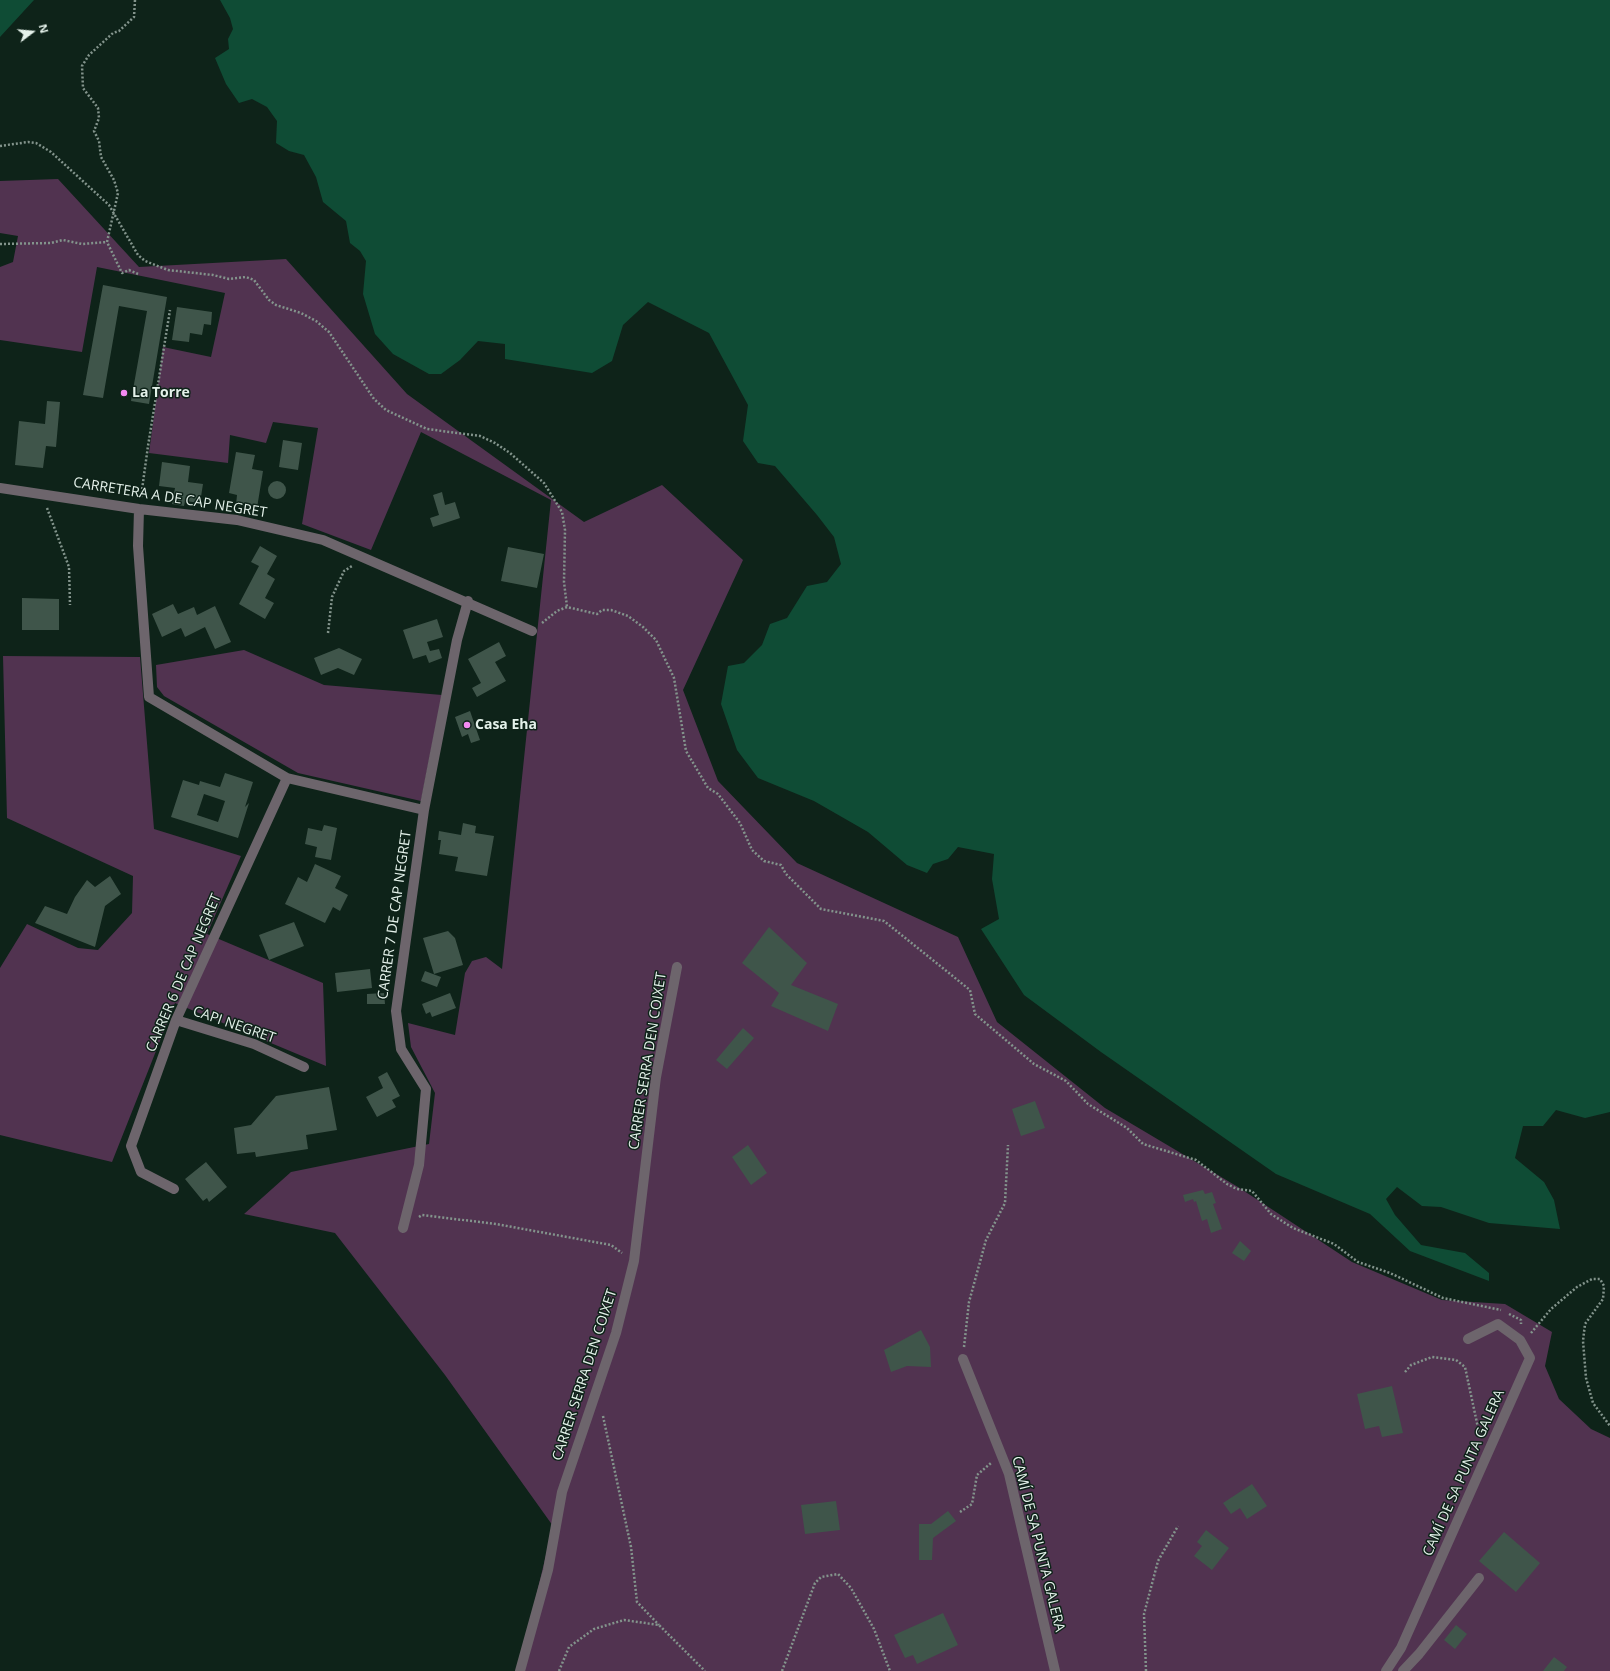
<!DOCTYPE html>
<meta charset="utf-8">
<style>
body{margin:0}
#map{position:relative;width:1610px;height:1671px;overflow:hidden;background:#0e2319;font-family:"Open Sans",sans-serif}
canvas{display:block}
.north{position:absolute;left:12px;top:12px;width:40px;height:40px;-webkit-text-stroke:3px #0e2319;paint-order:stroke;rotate:74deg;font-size:11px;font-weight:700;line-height:16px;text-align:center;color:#e4f1ea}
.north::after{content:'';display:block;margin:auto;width:14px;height:18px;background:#e4f1ea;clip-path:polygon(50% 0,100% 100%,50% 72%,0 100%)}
</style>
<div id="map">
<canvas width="1610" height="1671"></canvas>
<div class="north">N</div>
</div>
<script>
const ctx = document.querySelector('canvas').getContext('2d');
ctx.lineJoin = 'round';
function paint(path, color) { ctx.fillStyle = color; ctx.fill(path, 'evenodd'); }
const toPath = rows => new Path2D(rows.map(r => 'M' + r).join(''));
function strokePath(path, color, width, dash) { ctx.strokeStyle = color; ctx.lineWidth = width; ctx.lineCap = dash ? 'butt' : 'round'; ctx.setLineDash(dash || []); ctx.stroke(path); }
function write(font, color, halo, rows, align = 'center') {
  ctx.font = font + ' "Open Sans",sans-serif'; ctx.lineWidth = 3; ctx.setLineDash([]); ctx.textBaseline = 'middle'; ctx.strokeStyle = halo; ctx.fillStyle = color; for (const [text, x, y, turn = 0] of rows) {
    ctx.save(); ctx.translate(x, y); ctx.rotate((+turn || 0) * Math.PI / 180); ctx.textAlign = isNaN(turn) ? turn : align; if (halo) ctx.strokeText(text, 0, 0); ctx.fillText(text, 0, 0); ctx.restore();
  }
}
const green = toPath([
 [58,179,139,267,286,259,407,394,584,522,662,485,743,560,683,690,718,781,797,863,958,937,997,1022,1105,1108,1238,1187,1352,1262,1442,1300,1505,1304,1552,1332,1545,1366,1559,1399,1591,1429,1610,1438,1610,1671,518,1671,553,1526,445,1375,335,1233,244,1214,291,1172,429,1144,435,1093,411,1047,408,1023,455,1035,465,973,472,961,486,957,502,969,551,500,421,432,371,550,302,524,318,428,273,422,266,443,230,435,228,463,149,453,163,347,211,357,225,293,97,267,82,352,0,340,0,267,13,262,18,236,0,233,0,181],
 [244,650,324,685,442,695,421,801,298,773,164,696,157,687,156,665],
 [3,656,140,657,154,829,241,856,207,934,323,983,326,1066,175,1003,112,1162,0,1135,0,968,27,924,78,948,98,950,132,913,133,876,7,818]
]);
const water = toPath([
 [0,0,34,0,0,37],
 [220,0,1610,0,1610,1112,1585,1118,1556,1110,1543,1126,1523,1126,1515,1158,1544,1182,1554,1200,1560,1229,1489,1223,1441,1207,1422,1206,1397,1187,1386,1199,1395,1215,1421,1245,1465,1253,1489,1273,1489,1281,1410,1251,1370,1214,1276,1174,1101,1052,1024,995,981,929,999,919,992,879,994,854,958,847,948,859,933,864,927,873,907,865,868,832,814,801,758,778,737,750,721,704,728,666,744,663,762,645,770,624,787,618,807,586,827,582,841,564,834,537,817,515,775,466,758,463,743,441,748,405,709,333,648,302,623,325,612,361,592,373,505,359,505,344,478,341,460,360,441,374,429,374,393,354,375,334,363,294,366,261,360,251,350,243,346,221,323,202,316,177,304,155,289,151,276,143,277,121,267,107,252,99,239,103,226,84,215,58,229,49,228,39,233,29,230,18]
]);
const building = toPath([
 [103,285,167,297,149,404,131,401,147,311,119,306,103,398,83,395],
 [177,307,212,312,211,325,204,324,202,335,190,333,189,342,172,340],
 [47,401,60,402,56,447,46,446,43,468,15,465,19,421,45,424],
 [283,440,302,443,298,470,279,467],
 [236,452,255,455,252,469,263,471,257,508,236,505,237,495,229,493],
 [162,462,190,466,188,482,203,484,200,503,185,501,184,506,172,504,175,488,159,486],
 '268 490a9 9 0 1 1 18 0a9 9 0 1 1-18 0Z',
 [442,492,445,505,455,502,460,518,433,527,430,518,439,515,433,495],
 [260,546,277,556,267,574,275,579,265,598,274,603,265,619,239,604,259,566,251,562],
 [508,547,544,554,537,588,501,581],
 [22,598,59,599,59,630,22,630],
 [173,604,178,614,194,607,197,615,215,606,231,642,215,649,205,627,185,637,181,628,162,637,152,614],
 [437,619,443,637,427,642,430,651,439,649,442,658,429,663,426,655,413,659,403,630],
 [499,642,506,656,495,662,506,681,477,697,472,688,481,683,468,659],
 [339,648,362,659,354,675,338,668,321,675,314,658],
 [470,711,480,740,471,743,468,734,462,737,455,717],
 [225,773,253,782,245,807,249,803,238,838,171,817,183,780,199,785,200,781,220,787],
 [204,794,225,801,218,822,197,815],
 [463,823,476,826,475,833,494,836,487,876,455,871,458,857,439,854,441,840,438,840,439,831,461,835],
 [324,825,337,828,331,860,315,857,317,847,305,844,308,828,322,831],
 [315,864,341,876,335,888,348,895,340,911,333,907,325,923,285,904,298,877,307,882],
 [110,876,121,894,105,906,95,947,35,923,45,906,67,914,75,897,87,880,95,887],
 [294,922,304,946,269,960,259,935],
 [769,927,807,963,791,985,838,1004,828,1031,771,1006,779,993,742,963],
 [448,931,455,938,463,965,434,974,423,938],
 [370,969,372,988,337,992,335,973],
 [425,971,441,977,437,987,421,981],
 [384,993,385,1004,367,1004,367,994],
 [450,993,456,1008,432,1017,430,1012,426,1014,422,1004],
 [743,1028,754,1038,727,1069,716,1060],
 [387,1072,400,1096,392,1100,396,1107,377,1117,366,1097,383,1088,378,1077],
 [329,1087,337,1130,306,1135,308,1149,256,1157,255,1152,237,1154,234,1128,251,1125,276,1096],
 [1035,1101,1045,1128,1021,1136,1012,1109],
 [748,1145,767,1173,751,1185,732,1157],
 [206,1162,227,1187,209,1202,207,1198,203,1201,185,1179],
 [1203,1190,1205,1194,1212,1192,1216,1203,1213,1204,1222,1229,1211,1233,1207,1219,1202,1221,1196,1201,1194,1202,1193,1199,1185,1202,1183,1195],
 [1240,1241,1251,1251,1244,1261,1232,1253],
 [921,1330,930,1347,931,1367,907,1366,891,1372,884,1350],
 [1392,1386,1403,1433,1382,1437,1379,1426,1365,1429,1357,1394],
 [1252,1484,1267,1506,1247,1519,1240,1508,1231,1514,1223,1503],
 [836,1501,840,1530,805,1534,801,1505],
 [948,1511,956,1521,933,1538,932,1560,919,1560,919,1524,931,1524],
 [1206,1530,1229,1548,1212,1570,1194,1556,1202,1546,1197,1542],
 [1504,1532,1540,1563,1516,1592,1479,1561],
 [943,1613,958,1645,917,1664,913,1655,905,1658,894,1635],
 [1456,1625,1467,1634,1455,1649,1444,1640],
 [1554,1657,1567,1667,1564,1671,1543,1671]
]);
const path = toPath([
 [135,0,134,17,119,31,113,33,89,55,82,66,83,88,98,108,99,118,94,131,99,141,101,157,114,180,118,193,107,242,122,273,129,270,138,274],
 [0,146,28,142,36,143,51,152,109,205,138,255,145,261,168,270,213,275,229,279,246,277,254,280,269,300,276,305,301,313,316,321,329,332,374,399,386,410,427,429,480,436,495,443,510,453,544,483,562,512,565,530,564,582,567,607],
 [0,244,51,243,63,240,82,244,107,242],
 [141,497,148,446,170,310],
 [47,508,69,567,70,605],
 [542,623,557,611,567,607,597,614,602,610,611,610,628,616,643,627,656,640,674,678,686,751,708,788,718,794,740,823,752,850,764,861,781,865,786,874,821,909,884,921,970,990,975,1014,1034,1064,1066,1081,1088,1104,1127,1128,1143,1144,1196,1160,1227,1184,1237,1189,1252,1191,1271,1214,1293,1228,1334,1244,1358,1262,1390,1273,1443,1298,1501,1310],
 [328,633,332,597,344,571,352,566],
 [419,1217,422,1215,496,1224,611,1245,622,1253],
 [1509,1314,1521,1320,1521,1324],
 [1531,1333,1551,1309,1577,1287,1592,1279,1600,1279,1604,1286,1603,1299,1585,1324,1583,1341,1586,1378,1593,1403,1610,1426],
 [964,1347,969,1302,986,1240,1005,1203,1008,1145],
 [1405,1372,1411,1365,1432,1357,1456,1360,1465,1367,1480,1437],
 [603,1416,631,1547,637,1602,659,1625],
 [960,1512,972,1504,977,1475,991,1463],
 [559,1671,569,1647,594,1629,624,1620,659,1625,705,1671],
 [782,1671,815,1583,821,1577,838,1574,851,1588,874,1629,890,1671],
 [1146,1671,1144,1614,1158,1561,1178,1526]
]);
const minor = toPath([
 [0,488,139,509,237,520,323,540,532,631],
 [139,509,138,546,149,697,287,778,424,810],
 [176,1020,254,1044,304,1067],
 [174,1189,141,1172,131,1146,176,1020,287,778],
 [403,1228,419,1165,426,1089,401,1049,396,1011,424,810,457,640,468,601],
 [963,1359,1009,1474,1055,1671],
 [520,1671,548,1570,562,1492,616,1333,634,1261,656,1077,677,967],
 [1386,1671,1401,1648,1530,1358,1520,1340,1498,1324,1468,1339],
 [1403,1671,1419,1654,1479,1578]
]);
const markers = [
 [124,393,4,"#f38af2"],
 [467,725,4,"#f38af2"]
];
const poiNames = [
 ["La Torre",132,393],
 ["Casa Eha",475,725]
];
const streetNames = [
 ["CARRETERA A DE CAP NEGRET",170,498,9],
 ["CARRER 7 DE CAP NEGRET",395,915,-82],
 ["CARRER 6 DE CAP NEGRET",184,973,-67],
 ["CAPI NEGRET",234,1025,19],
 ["CARRER SERRA DEN COIXET",648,1061,-81],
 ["CARRER SERRA DEN COIXET",585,1375,-72],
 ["CAMÍ DE SA PUNTA GALERA",1464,1473,-66],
 ["CAMÍ DE SA PUNTA GALERA",1038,1544,76]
];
paint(green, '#513350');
paint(water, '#0f4c35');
paint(building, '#3f554a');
strokePath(path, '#83948c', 2.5, [2, 2]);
strokePath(minor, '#6d656c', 10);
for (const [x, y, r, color] of markers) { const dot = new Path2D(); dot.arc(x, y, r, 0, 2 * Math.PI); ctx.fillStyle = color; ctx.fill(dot); strokePath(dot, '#0e2319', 1.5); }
write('bold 14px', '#e4f1ea', '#0e2319', poiNames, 'left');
write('14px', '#e4f1ea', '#0e2319', streetNames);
</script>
